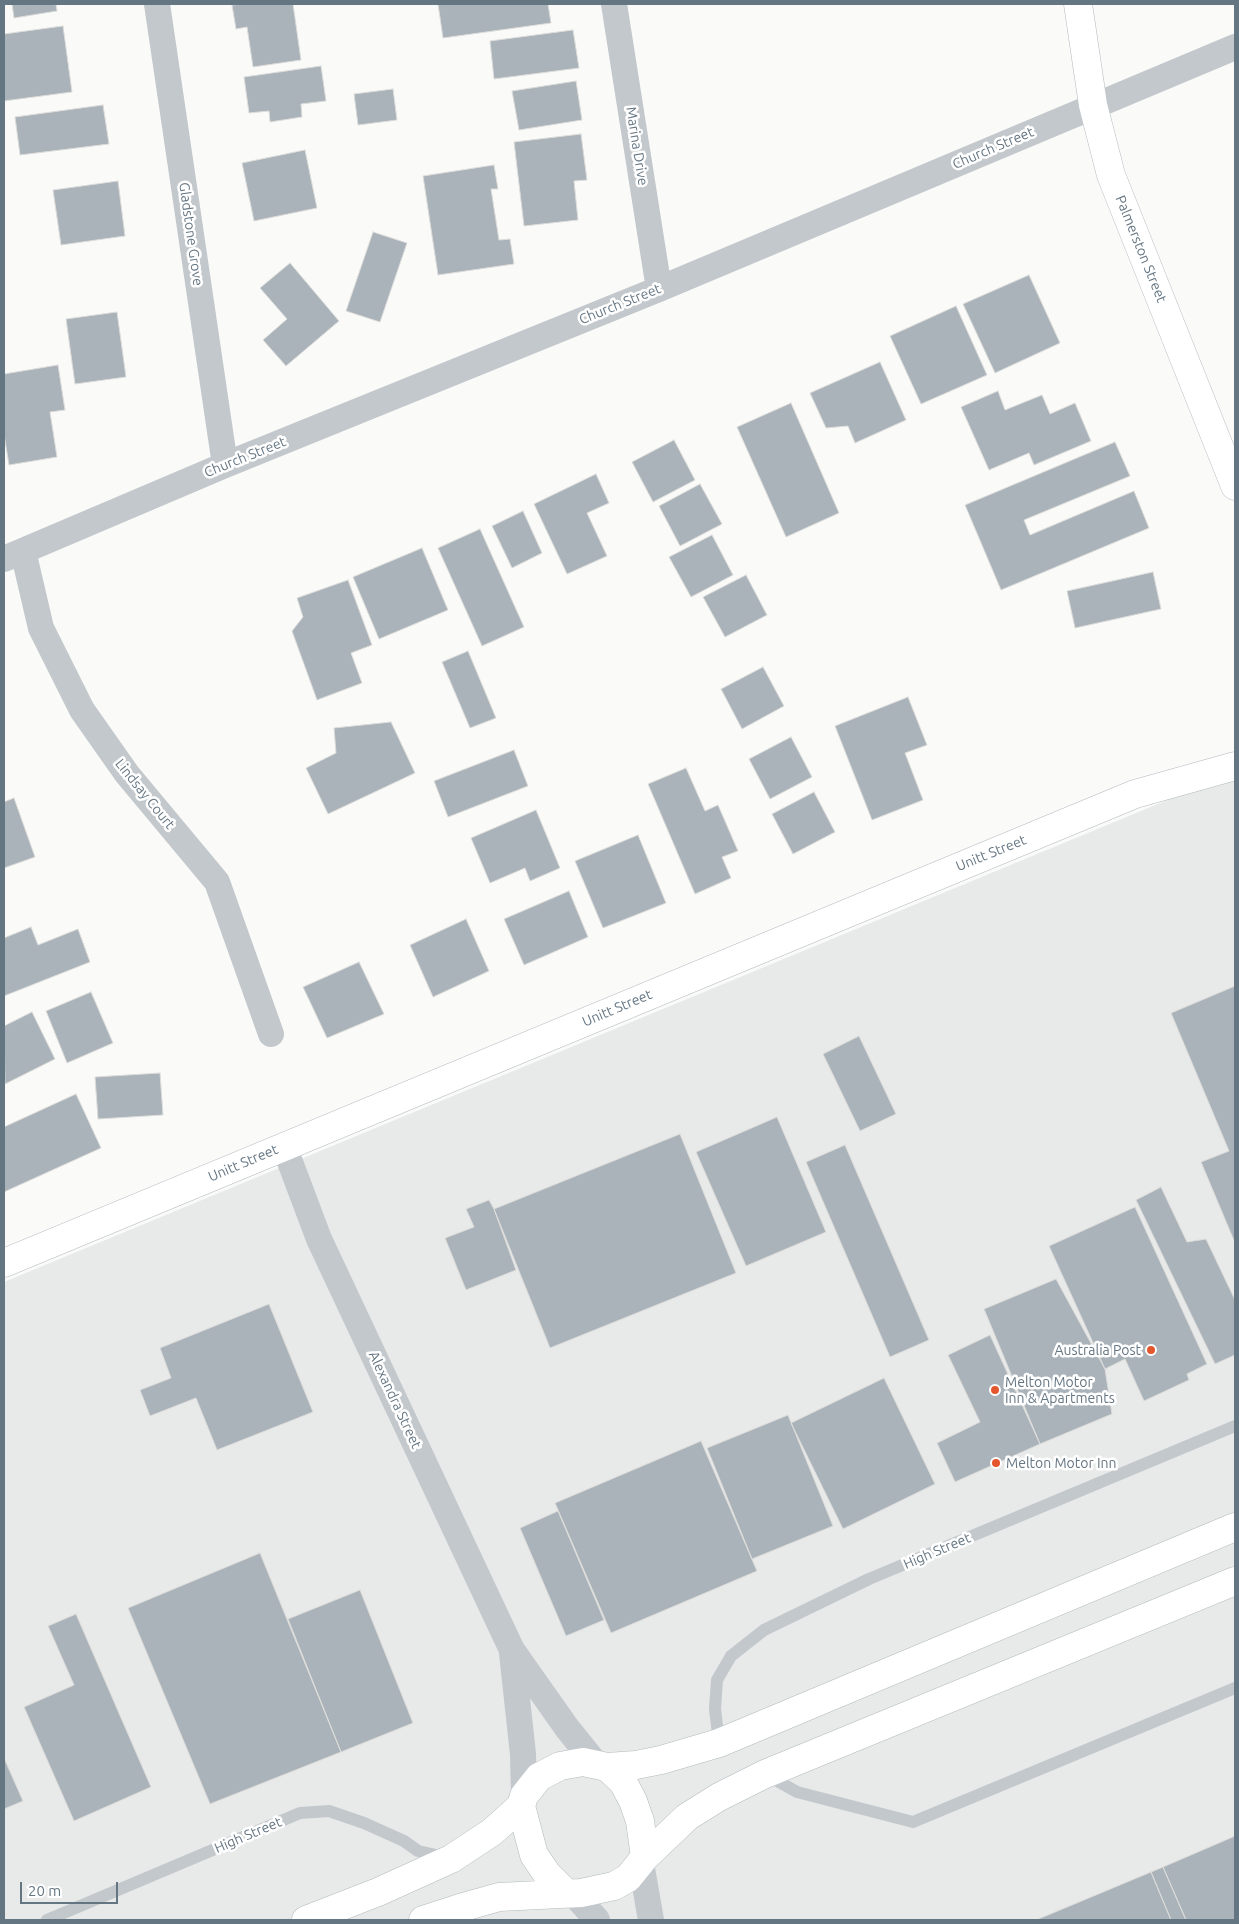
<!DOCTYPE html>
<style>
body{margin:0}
#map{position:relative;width:1239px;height:1924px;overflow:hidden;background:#fafaf8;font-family:Ubuntu,sans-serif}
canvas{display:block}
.frame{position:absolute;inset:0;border:5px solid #657683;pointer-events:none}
.scale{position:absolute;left:20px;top:1882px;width:98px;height:22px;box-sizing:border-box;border:2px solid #657683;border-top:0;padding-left:6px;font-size:15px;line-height:18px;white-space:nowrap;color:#657683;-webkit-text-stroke:4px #fff;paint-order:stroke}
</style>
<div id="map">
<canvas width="1239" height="1924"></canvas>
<div class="frame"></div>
<div class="scale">20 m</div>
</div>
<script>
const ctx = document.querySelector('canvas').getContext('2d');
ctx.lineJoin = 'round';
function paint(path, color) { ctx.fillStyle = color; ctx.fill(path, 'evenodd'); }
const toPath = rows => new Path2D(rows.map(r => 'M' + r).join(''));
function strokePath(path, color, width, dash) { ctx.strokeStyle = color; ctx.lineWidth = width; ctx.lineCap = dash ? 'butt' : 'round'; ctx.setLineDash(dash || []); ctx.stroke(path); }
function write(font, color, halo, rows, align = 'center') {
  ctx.font = font + ' Ubuntu,sans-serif'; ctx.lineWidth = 5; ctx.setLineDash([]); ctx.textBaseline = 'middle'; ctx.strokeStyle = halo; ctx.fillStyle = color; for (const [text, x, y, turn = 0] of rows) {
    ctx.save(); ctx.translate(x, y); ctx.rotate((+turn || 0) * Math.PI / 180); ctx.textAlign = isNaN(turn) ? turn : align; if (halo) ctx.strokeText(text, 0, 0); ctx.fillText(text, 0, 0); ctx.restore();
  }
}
const built = toPath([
 [1235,772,1235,1920,4,1920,4,1282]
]);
const building = toPath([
 [12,4,56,4,57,11,14,18,12,4],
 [243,4,293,4,301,60,253,67,247,27,236,29,232,5,243,4],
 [438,4,548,4,551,23,443,38,438,4],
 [63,26,72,92,4,101,4,34,63,26],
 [573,30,579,68,494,79,490,41,573,30],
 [321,66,326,101,301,104,302,117,270,122,269,111,249,113,244,77,321,66],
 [576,81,582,120,519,130,512,91,576,81],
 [393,89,397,120,358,125,354,94,393,89],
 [103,105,109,144,20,155,15,117,103,105],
 [581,134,587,180,574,181,578,220,524,226,514,142,581,134],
 [305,150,317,208,254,221,242,163,305,150],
 [494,165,498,189,491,189,499,240,510,239,514,264,438,275,423,176,494,165],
 [118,181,125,236,61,245,53,190,118,181],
 [373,232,407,243,380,322,346,311,373,232],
 [290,263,339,321,286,366,263,340,287,319,260,288,290,263],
 [1029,275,1060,343,995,373,963,304,1029,275],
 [956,306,987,375,921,404,890,336,956,306],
 [117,312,126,377,75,384,66,319,117,312],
 [880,362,906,420,855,443,848,426,826,428,810,393,880,362],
 [58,365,65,410,50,412,57,457,9,465,4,434,4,374,58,365],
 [998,391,1005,410,1042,395,1050,414,1075,403,1091,441,1034,465,1029,453,989,470,961,407,998,391],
 [791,403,839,513,786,537,737,427,791,403],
 [674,440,695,480,653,502,632,462,674,440],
 [1115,442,1130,476,1024,520,1030,535,1134,491,1149,528,1001,590,965,505,1115,442],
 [596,474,609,503,587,513,607,556,567,574,534,504,596,474],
 [700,484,722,524,680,546,659,506,700,484],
 [523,511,542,553,512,568,492,526,523,511],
 [480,529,524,627,482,646,438,548,480,529],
 [712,535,733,575,691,597,669,557,712,535],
 [422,548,448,610,379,639,353,577,422,548],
 [1153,572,1161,609,1075,628,1067,591,1153,572],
 [746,575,767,615,725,637,703,597,746,575],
 [348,580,372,645,351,653,362,683,317,700,292,631,303,617,297,598,348,580],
 [468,651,496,718,470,728,442,662,468,651],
 [763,667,784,706,742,729,721,689,763,667],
 [908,697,927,745,905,753,923,800,872,820,835,726,908,697],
 [391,722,415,773,328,814,306,768,336,753,334,728,391,722],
 [791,737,812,777,770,799,749,759,791,737],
 [514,750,528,786,448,817,434,781,514,750],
 [686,768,705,811,718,805,738,851,722,857,731,878,695,894,648,784,686,768],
 [814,792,835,832,793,854,772,814,814,792],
 [14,798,35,857,4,868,4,802,14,798],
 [536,810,560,868,530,881,525,868,490,883,471,838,536,810],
 [638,835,666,903,603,928,575,861,638,835],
 [569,891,588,937,524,965,504,919,569,891],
 [466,919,489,971,433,997,410,945,466,919],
 [31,927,38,945,78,929,90,962,4,996,4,938,31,927],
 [359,962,384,1014,327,1038,303,987,359,962],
 [1235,986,1235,1243,1201,1162,1229,1151,1171,1013,1235,986],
 [91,992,113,1043,67,1063,46,1011,91,992],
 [32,1012,55,1059,5,1084,4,1026,32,1012],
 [859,1036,896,1114,860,1131,823,1054,859,1036],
 [160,1073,163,1115,98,1119,95,1077,160,1073],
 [76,1094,101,1148,4,1192,4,1127,76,1094],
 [777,1117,826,1232,746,1266,696,1152,777,1117],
 [680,1134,736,1273,550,1348,494,1209,680,1134],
 [845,1145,929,1340,890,1357,806,1162,845,1145],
 [1161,1187,1187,1242,1206,1239,1235,1300,1235,1355,1215,1364,1136,1200,1161,1187],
 [489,1200,494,1209,516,1270,466,1290,445,1238,474,1227,466,1209,489,1200],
 [1135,1207,1207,1364,1187,1374,1189,1380,1144,1401,1125,1359,1105,1369,1049,1246,1135,1207],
 [1056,1279,1105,1369,1112,1414,1040,1444,984,1309,1056,1279],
 [269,1304,313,1412,217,1450,196,1398,150,1416,140,1390,171,1378,160,1348,269,1304],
 [990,1335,1040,1444,955,1482,937,1443,980,1422,948,1355,990,1335],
 [884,1378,935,1484,843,1529,791,1423,884,1378],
 [788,1415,833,1526,752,1559,707,1448,788,1415],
 [701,1441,757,1571,611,1633,555,1503,701,1441],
 [558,1511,604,1620,566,1636,520,1528,558,1511],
 [260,1553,341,1752,210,1804,128,1608,260,1553],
 [360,1590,413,1723,341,1752,288,1619,360,1590],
 [76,1614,151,1787,74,1821,24,1707,74,1685,48,1626,76,1614],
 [4,1758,23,1801,4,1809,4,1758],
 [1235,1836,1235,1920,1186,1920,1163,1867,1235,1836],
 [1163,1867,1186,1920,1171,1920,1151,1872,1163,1867],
 [1151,1872,1171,1920,1036,1920,1151,1872]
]);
const lane = toPath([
 [719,1743,715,1709,717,1680,731,1656,764,1630,869,1579,1235,1426],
 [765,1774,797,1792,913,1822,1235,1688],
 [47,1920,300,1813,329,1811,364,1823,404,1841,418,1851,445,1857]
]);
const street = toPath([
 [157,4,225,465],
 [614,4,659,289],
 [23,551,41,628,82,710,127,774,217,882,271,1034],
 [4,559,225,465,659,289,1235,47],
 [284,1146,319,1239,512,1650,567,1728,596,1764],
 [512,1653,523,1754,524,1796],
 [641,1863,651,1920],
 [573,1893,597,1920]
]);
const secondary = toPath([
 [1078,4,1093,105,1111,175,1235,486],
 [4,1263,1135,794,1235,766],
 [607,1767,636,1765,661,1760,719,1743,1235,1527],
 [566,1893,547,1874,534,1855,521,1806,524,1796,539,1777,560,1766,583,1762,607,1767,623,1782,633,1801,640,1821,645,1857],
 [306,1920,378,1892,451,1859,492,1832,521,1806],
 [423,1920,460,1908,499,1897,581,1893,614,1886,628,1878,645,1857,687,1817,719,1797,765,1774,1235,1581]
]);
const markers = [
 [1151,1350,5,"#e4572e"],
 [995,1390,5,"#e4572e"],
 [996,1463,5,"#e4572e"]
];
const streetNames = [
 ["Marina Drive",637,146,81],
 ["Church Street",993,148,-23],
 ["Gladstone Grove",191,234,82],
 ["Palmerston Street",1141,249,68],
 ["Church Street",620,304,-22],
 ["Church Street",245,457,-22],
 ["Lindsay Court",145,794,51],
 ["Unitt Street",991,853,-22],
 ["Unitt Street",617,1008,-23],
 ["Unitt Street",243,1163,-23],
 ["Alexandra Street",395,1400,65],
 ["High Street",937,1551,-23],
 ["High Street",248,1835,-23]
];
const poiNames = [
 ["Australia Post",1141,1350,"right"],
 ["Melton Motor",1005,1382],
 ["Inn & Apartments",1005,1398],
 ["Melton Motor Inn",1006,1463]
];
paint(built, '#e8e9e9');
paint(building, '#aab3b9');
strokePath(building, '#dcdcda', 1);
strokePath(secondary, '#b3babf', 29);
strokePath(lane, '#c3c8cc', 12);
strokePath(street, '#c3c8cc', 26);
strokePath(secondary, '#fff', 28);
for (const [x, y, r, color] of markers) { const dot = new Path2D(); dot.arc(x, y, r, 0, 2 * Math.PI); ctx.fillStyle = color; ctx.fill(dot); strokePath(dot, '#fff', 2); }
write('14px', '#657683', '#fff', streetNames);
write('14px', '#657683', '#fff', poiNames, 'left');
</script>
